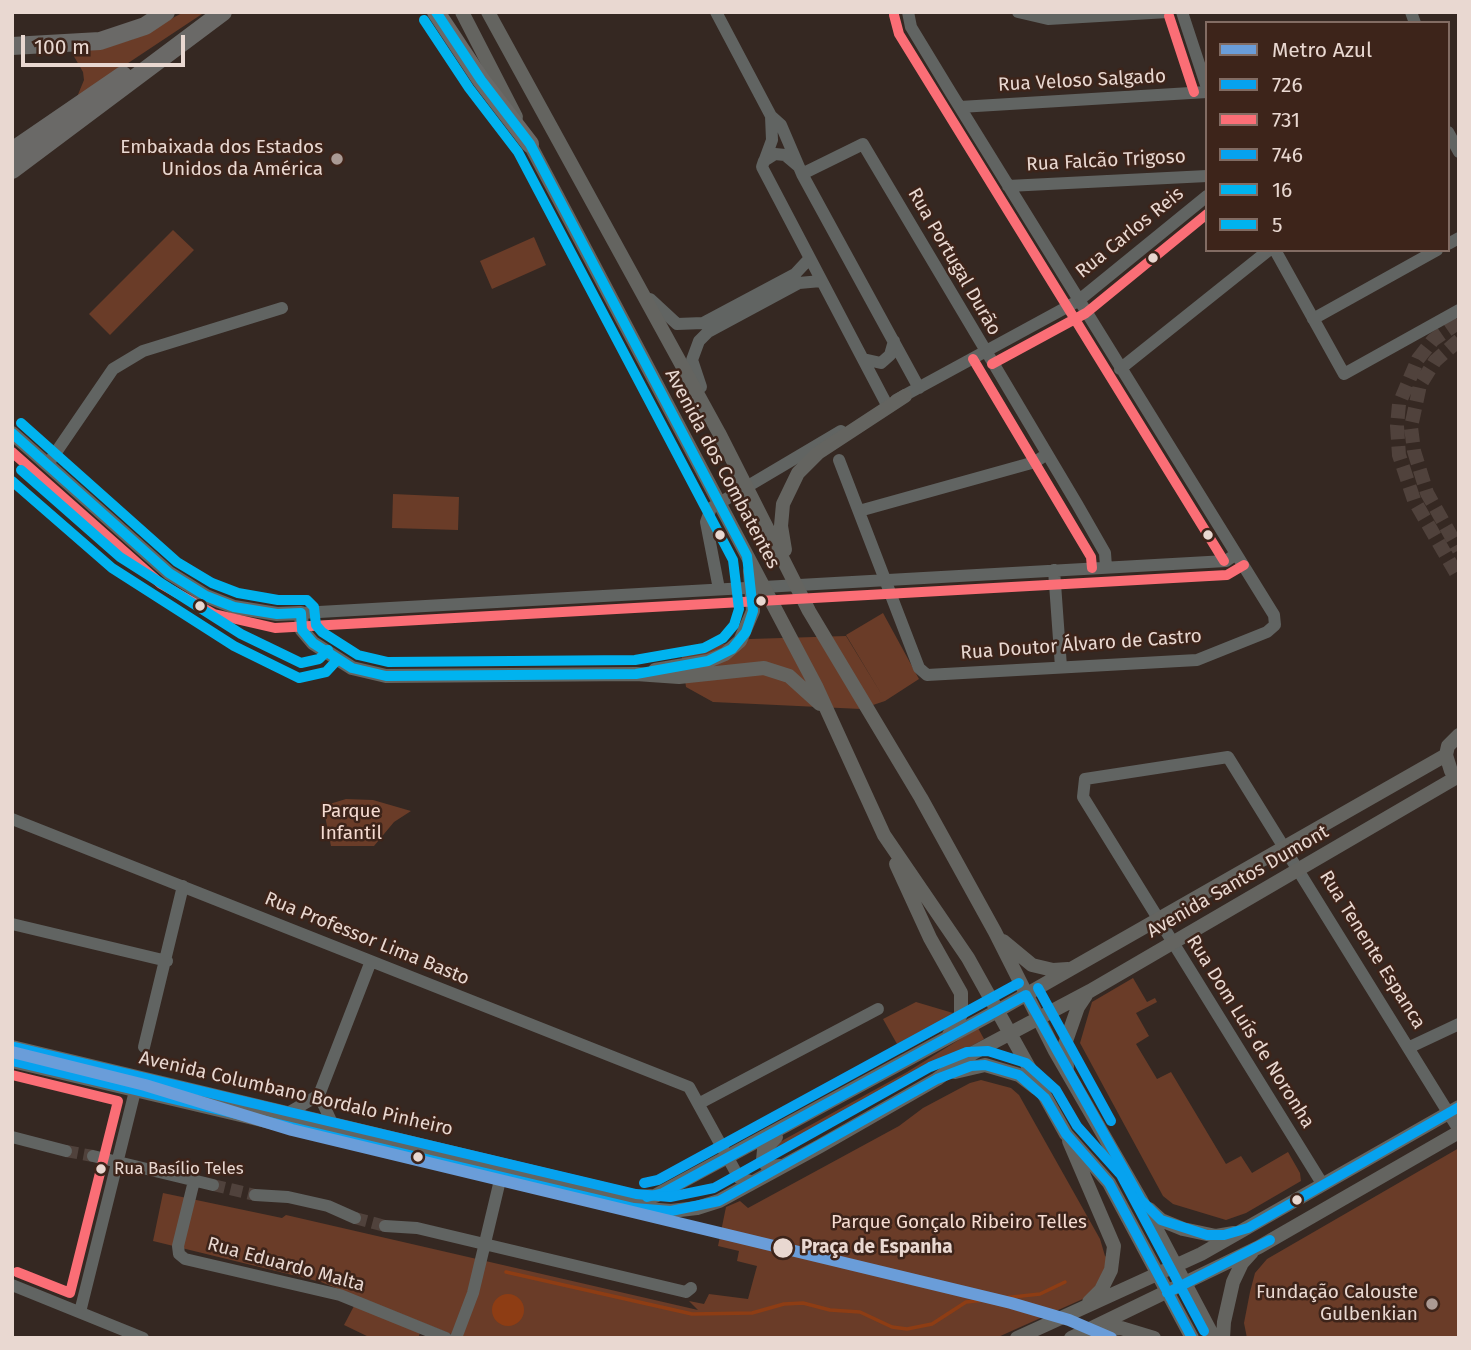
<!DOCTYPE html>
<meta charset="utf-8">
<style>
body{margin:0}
#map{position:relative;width:1471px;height:1350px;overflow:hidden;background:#352822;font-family:"Fira Sans",sans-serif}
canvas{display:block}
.frame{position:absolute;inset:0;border:14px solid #e9d8d1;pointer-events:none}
.legend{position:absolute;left:1205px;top:21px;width:245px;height:231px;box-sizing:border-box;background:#3d241a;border:2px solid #826c63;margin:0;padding:9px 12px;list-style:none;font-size:21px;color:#e9d8d1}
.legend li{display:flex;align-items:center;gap:14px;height:35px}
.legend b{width:35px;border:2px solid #826c63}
.scale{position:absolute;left:21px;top:35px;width:164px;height:32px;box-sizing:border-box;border:4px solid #e9d8d1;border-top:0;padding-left:9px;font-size:21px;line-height:24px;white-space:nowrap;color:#e9d8d1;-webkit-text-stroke:5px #3d241a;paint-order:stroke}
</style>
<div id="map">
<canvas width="1471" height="1350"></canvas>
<div class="frame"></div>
<ul class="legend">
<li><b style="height:9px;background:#6a9dd9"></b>Metro Azul</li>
<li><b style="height:9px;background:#06a2ef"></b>726</li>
<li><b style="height:9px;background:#fb6e76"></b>731</li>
<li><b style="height:9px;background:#06a2ef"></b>746</li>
<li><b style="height:9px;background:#00b3ef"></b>16</li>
<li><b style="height:9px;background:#00b3ef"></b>5</li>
</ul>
<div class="scale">100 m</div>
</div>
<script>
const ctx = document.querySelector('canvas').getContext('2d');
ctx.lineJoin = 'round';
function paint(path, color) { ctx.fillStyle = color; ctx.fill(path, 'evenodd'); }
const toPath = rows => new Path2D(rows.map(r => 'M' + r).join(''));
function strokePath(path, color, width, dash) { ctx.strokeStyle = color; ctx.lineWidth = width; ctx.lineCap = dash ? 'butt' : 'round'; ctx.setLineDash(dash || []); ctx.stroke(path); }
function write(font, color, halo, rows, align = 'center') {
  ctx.font = font + ' "Fira Sans",sans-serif'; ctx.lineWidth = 5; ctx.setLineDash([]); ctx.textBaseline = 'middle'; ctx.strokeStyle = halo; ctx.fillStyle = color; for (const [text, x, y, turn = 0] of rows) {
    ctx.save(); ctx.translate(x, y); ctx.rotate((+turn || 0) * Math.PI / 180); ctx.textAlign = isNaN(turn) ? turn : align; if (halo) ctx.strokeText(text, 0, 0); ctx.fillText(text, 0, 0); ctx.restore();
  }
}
const green = toPath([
 [184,12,205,12,77,97,84,80,83,72,72,53,131,40],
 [173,230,194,250,110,335,89,314],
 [534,237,546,265,492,289,480,261],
 [393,494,459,497,458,530,392,528],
 [883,613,919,679,885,701,861,709,713,702,686,687,681,652,750,639,846,636,882,695,846,635],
 [346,799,373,800,411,811,394,822,374,846,331,846,323,806],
 [1133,978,1147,1002,1155,998,1157,1002,1136,1013,1149,1036,1136,1044,1157,1079,1171,1072,1226,1164,1241,1156,1252,1173,1288,1152,1300,1173,1301,1181,1246,1213,1226,1220,1173,1204,1163,1196,1080,1043,1092,1002],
 [916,1002,953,1013,952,1018,943,1030,902,1053,883,1019],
 [978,1028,984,1039,855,1109,772,1160,770,1153,776,1144,907,1072],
 [981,1080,1011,1088,1019,1095,1100,1239,1105,1256,1109,1258,1101,1280,1085,1298,996,1338,461,1338,321,1282,153,1241,163,1193,282,1218,286,1215,698,1310,689,1301,704,1304,709,1294,748,1299,757,1266,737,1261,739,1251,718,1246,726,1207,740,1201,748,1208,899,1126,923,1108,970,1083],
 [1459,1148,1459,1338,1247,1338,1244,1323,1250,1292,1255,1273,1267,1259],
 [354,1306,420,1333,418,1338,371,1338,344,1325]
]);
const water = toPath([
 '492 1310a16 16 0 1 1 32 0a16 16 0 1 1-32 0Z'
]);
const stream = toPath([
 [506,1272,692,1314,752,1313,784,1304,803,1303,830,1310,860,1312,892,1327,907,1329,932,1324,966,1302,1040,1294,1065,1282]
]);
const minorTunnel = toPath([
 [66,1151,93,1156],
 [213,1185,255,1195],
 [355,1218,385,1226]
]);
const majorTunnel = toPath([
 [1459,322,1433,340,1418,359,1399,404,1397,426,1399,455,1414,500,1459,578],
 [1459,340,1435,361,1420,385,1411,427,1414,451,1427,493,1459,550]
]);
const minor = toPath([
 [716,12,771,116,781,125,802,174,919,388],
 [1018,12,1048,19,1168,12],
 [1182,12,1207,88],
 [1411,12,1415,23],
 [960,107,1207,92],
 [1448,132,1459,152],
 [765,159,772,140,771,116],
 [798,166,785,155,775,154,764,161,762,167,887,405],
 [802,174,863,144,1077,504,1105,553,1106,567],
 [1008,186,1207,176],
 [1448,244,1459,238],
 [1275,250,1344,374,1459,310],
 [650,299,677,324,703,323,795,274,809,259],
 [1313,319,1437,250],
 [863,359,881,363,890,355,894,341],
 [1120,369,1269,250],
 [701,387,692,360,699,341,708,332,799,283,821,281],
 [896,400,1078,301,1207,196],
 [839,460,919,668,927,675,1197,660,1267,632,1275,625,1274,615,951,93,911,27,908,12],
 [48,464,113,369,143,351,282,308],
 [859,511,1035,462,1047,454],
 [1054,570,1061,667],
 [719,589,706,522,711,508,841,431],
 [301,613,1226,561,1236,554],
 [12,819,689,1087,739,1178,755,1182],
 [12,924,167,961],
 [144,1047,183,886],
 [1410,1047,1459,1024],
 [319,1095,332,1123],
 [700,1103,878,1009],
 [288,1113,319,1095,371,961],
 [12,1137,66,1151],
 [93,1156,213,1185],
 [194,1181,178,1246,179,1254,185,1259,340,1295,446,1338],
 [1323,1185,1083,797,1085,779,1228,757,1459,1130],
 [255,1195,288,1197,328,1206,355,1218],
 [385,1226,417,1228,686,1292,691,1288],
 [12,1285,143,1338],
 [80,1312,135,1091],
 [456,1338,473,1293,501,1176]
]);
const major = toPath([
 [462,12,516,117],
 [488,12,719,433,809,611,921,798,995,932,1055,1051,1141,1200,1214,1338],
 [525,135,816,686,884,835,968,958,1066,1134,1109,1183,1192,1338],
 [12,433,169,573,206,596,234,607,277,614,301,613,302,630,313,643,352,668,386,676,636,674,679,677,764,668,789,676,820,704],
 [785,550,781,526,783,504,798,473,818,453,905,396],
 [655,670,708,661,725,654,740,641,753,611,750,571],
 [1459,735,1448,746,1446,755,1451,771,1459,777],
 [896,864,930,938,961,993,961,1014,949,1035],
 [1003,941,1032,965,1053,970,1068,969],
 [12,1047,637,1197,655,1196,999,1010,1446,755],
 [12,1061,634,1208,671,1211,697,1208,719,1201,820,1146,937,1079,973,1053,1090,991,1457,777],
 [1067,1067,1065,1044,1078,1007,1086,995],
 [955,1072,985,1065,1019,1075,1036,1088],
 [776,1137,764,1150,763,1160,768,1167,781,1166],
 [1069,1141,1114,1246,1111,1270,1101,1290,1089,1302],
 [1149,1209,1161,1220,1183,1229,1216,1236,1234,1233],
 [1101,1330,1121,1328,1154,1338],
 [1017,1338,1201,1254,1459,1107],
 [1071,1338,1259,1247,1459,1132],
 [1223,1338,1224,1322,1233,1282,1242,1263,1252,1252]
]);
const highway = toPath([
 [436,12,481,80,530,144],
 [12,46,100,41,145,26,166,12],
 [12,151,123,75],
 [12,170,223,12]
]);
const bus1 = toPath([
 [1026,995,1141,1200,1161,1220,1207,1235,1224,1235,1248,1228,1459,1107],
 [12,1061,634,1208,671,1211,719,1201,937,1079,971,1066,985,1065,1019,1075,1045,1098,1066,1134,1109,1183,1192,1338],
 [647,1197,663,1193,1026,995],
 [1167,1293,1270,1240]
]);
const bus2 = toPath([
 [894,15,899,34,1224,561],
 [1169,16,1194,92],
 [973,359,1091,557,1092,568],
 [992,364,1086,313,1207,214],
 [12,452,161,584,214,614,275,628,1227,575,1244,565],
 [12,1075,118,1101,70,1293,17,1272]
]);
const bus3 = toPath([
 [1038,988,1111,1121],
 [15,1047,636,1194,670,1197,714,1188,930,1067,967,1052,988,1051,1026,1063,1056,1090,1077,1126,1121,1175,1204,1331],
 [644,1183,658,1180,1019,983]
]);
const bus4 = toPath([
 [12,433,169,573,206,596,234,607,277,614,301,613,302,630,313,643,352,668,386,676,636,674,708,661,732,649,746,632,753,611,747,556,530,144,481,80,436,12],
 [12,481,112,568,234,646,299,678,326,672,338,659]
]);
const bus5 = toPath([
 [21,423,177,562,212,583,238,593,278,600,307,600,314,607,316,625,322,632,358,655,388,662,635,660,704,648,723,638,734,625,739,609,733,560,518,152,469,88,424,20],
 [21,470,120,557,241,634,301,663,319,659,328,650]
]);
const metro1 = toPath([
 [12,1052,145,1085,292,1130,1011,1303,1069,1320,1111,1338]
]);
const markers = [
 [337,159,7,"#aa9a94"],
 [1153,258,6,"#e9d8d1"],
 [720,535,6,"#e9d8d1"],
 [1208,535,6,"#e9d8d1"],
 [761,601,6,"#e9d8d1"],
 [200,606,6,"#e9d8d1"],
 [418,1157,6,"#e9d8d1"],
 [101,1169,6,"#e9d8d1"],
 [1297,1200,6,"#e9d8d1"],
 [783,1248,11,"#e9d8d1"],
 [1432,1304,7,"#aa9a94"]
];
const busNames = [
 ["Rua Basílio Teles",114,1169]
];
const streetNames = [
 ["Rua Veloso Salgado",1082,81,-3],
 ["Rua Falcão Trigoso",1106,161,-3],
 ["Rua Carlos Reis",1130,233,-39],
 ["Rua Portugal Durão",954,262,60],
 ["Avenida dos Combatentes",722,469,62],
 ["Rua Doutor Álvaro de Castro",1081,645,-4],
 ["Avenida Santos Dumont",1238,882,-30],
 ["Rua Professor Lima Basto",367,939,22],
 ["Rua Tenente Espanca",1372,950,58],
 ["Rua Dom Luís de Noronha",1250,1032,58],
 ["Avenida Columbano Bordalo Pinheiro",296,1094,13],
 ["Rua Eduardo Malta",286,1265,15]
];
const poiNames = [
 ["Embaixada dos Estados",323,148],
 ["Unidos da América",323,170],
 ["Fundação Calouste",1418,1293],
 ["Gulbenkian",1418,1315]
];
const parkNames = [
 ["Parque",351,812],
 ["Infantil",351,834],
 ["Parque Gonçalo Ribeiro Telles",959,1223]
];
const stopNames = [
 ["Praça de Espanha",801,1248]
];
paint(green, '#6a3c28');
paint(water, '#8e3d14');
strokePath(stream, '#8e3d14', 3.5);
strokePath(minorTunnel, '#50423c', 12, [12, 6]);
strokePath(majorTunnel, '#50423c', 14, [14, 7]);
strokePath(minor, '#616462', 12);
strokePath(major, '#646460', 14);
strokePath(highway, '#6a6967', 18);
strokePath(bus1, '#06a2ef', 10);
strokePath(bus2, '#fb6e76', 10);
strokePath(bus3, '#06a2ef', 10);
strokePath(bus4, '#00b3ef', 10);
strokePath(bus5, '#00b3ef', 10);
strokePath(metro1, '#6a9dd9', 12);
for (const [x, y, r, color] of markers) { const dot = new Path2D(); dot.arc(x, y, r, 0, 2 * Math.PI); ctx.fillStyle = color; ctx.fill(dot); strokePath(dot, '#3d241a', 2.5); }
write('17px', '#e9d8d1', '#3d241a', busNames, 'left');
write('19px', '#e9d8d1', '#3d241a', streetNames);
write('19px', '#e9d8d1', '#3d241a', poiNames, 'right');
write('19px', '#f5dbd1', '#3d241a', parkNames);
write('bold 19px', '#e9d8d1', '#3d241a', stopNames, 'left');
</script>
